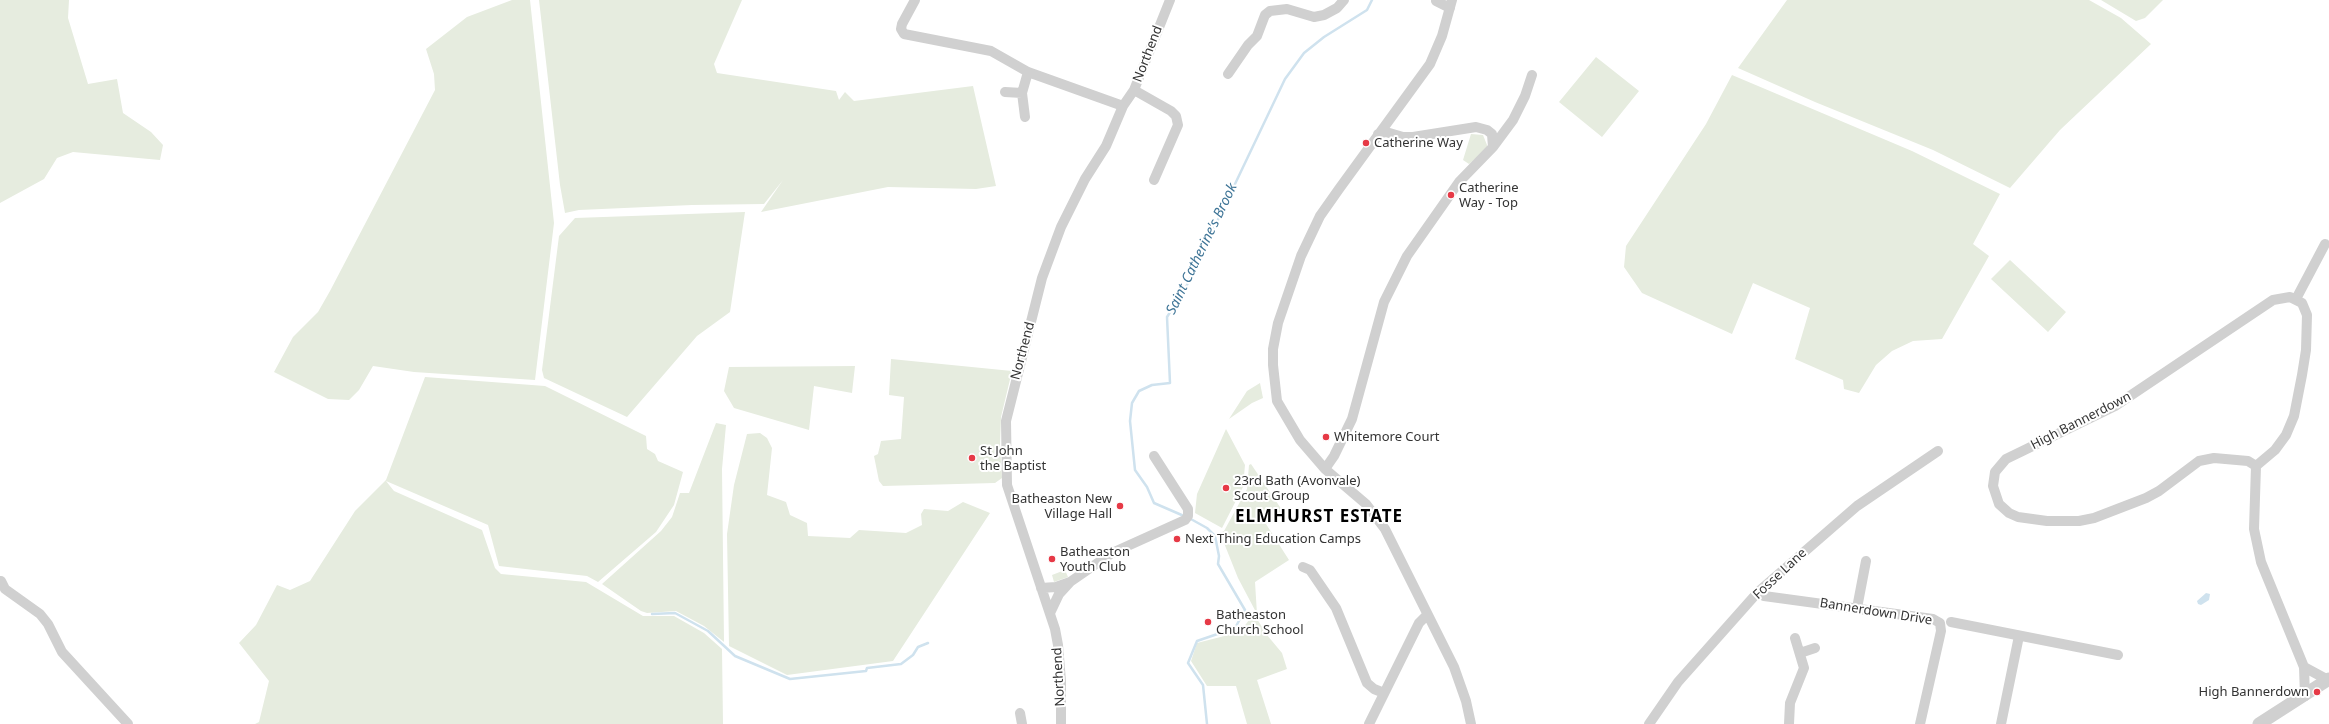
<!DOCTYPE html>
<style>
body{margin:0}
canvas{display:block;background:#fff}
</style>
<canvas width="2329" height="724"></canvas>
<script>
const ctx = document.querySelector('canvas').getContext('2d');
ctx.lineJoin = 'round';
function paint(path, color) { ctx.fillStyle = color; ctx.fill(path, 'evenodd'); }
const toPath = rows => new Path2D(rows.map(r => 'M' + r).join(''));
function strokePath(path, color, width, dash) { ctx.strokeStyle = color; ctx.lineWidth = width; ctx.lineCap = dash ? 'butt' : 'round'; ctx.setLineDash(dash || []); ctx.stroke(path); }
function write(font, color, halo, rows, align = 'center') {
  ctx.font = font + ' "Noto Sans",sans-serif'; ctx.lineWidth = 4; ctx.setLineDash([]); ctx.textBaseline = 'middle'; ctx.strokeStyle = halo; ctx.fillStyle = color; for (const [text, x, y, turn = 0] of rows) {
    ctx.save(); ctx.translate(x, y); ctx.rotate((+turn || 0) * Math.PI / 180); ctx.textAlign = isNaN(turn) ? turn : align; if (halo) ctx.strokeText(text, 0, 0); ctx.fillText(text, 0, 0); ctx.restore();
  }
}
const green = toPath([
 [0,0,69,0,68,18,88,84,117,79,123,113,151,132,163,145,160,160,73,152,57,158,44,179,0,203],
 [512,0,530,0,554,223,535,380,414,372,373,366,359,390,349,400,328,399,274,372,293,337,318,312,330,291,435,90,434,74,426,49,467,17],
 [539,0,742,0,714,64,717,73,836,91,839,100,845,92,854,101,973,86,996,186,976,189,888,187,761,212,783,180,764,204,692,205,579,210,565,213,560,185],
 [1787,0,2089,0,2121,18,2151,44,2060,130,2010,188,1933,150,1815,102,1738,68],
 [2101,0,2163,0,2145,18,2136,21],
 [1596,57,1639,91,1602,137,1559,102],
 [1732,75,1912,151,2000,194,1973,244,1989,256,1942,339,1913,341,1892,351,1876,365,1859,393,1844,389,1843,380,1795,359,1810,308,1753,283,1732,334,1642,293,1624,267,1626,246,1706,124],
 [1471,134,1483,135,1487,145,1487,149,1469,164,1463,160],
 [745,212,730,312,697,336,627,417,544,378,542,370,559,236,575,218],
 [2010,260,2066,312,2048,332,1991,279],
 [891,359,1012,371,1001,417,1000,445,1002,478,995,483,883,486,879,481,874,456,878,454,881,441,901,439,904,397,889,395],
 [855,366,852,393,814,386,809,430,734,408,724,391,729,367],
 [425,377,545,386,646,436,647,449,655,454,658,461,683,472,674,505,656,532,598,582,587,576,499,566,488,525,386,481,394,491,482,530,495,568,501,574,586,582,643,616,674,616,704,633,722,649,723,724,255,724,259,722,269,681,239,643,256,625,277,585,290,590,310,581,355,511,386,480],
 [1260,383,1263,398,1252,403,1229,419,1247,391],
 [716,423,726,425,722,469,724,642,704,626,676,611,647,613,641,611,602,584,661,531,672,517,680,493,689,493],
 [1226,429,1245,465,1243,487,1222,528,1195,513,1197,494],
 [760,433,767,438,772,448,767,495,786,502,790,515,807,523,808,536,850,538,859,530,906,533,922,525,921,514,924,509,948,511,963,502,990,513,893,661,787,675,729,646,727,534,734,485,747,434],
 [1251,464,1284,513,1266,524,1289,560,1255,582,1257,614,1238,578,1220,533,1224,531,1247,489,1249,465],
 [1065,570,1068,577,1054,582,1052,575],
 [1252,616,1257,619,1267,635,1282,653,1287,669,1257,680,1271,724,1247,724,1236,686,1207,686,1191,661,1197,643,1240,632]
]);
const water = toPath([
 [2206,593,2210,594,2209,600,2201,605,2198,604,2197,601]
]);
const stream = toPath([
 [1184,516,1154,503,1147,487,1135,470,1130,421,1132,403,1139,391,1152,385,1170,383,1167,317,1185,289,1285,79,1304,53,1324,37,1367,10,1372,0],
 [1189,518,1207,528,1215,536,1219,556,1218,564,1245,610,1235,628,1197,641,1188,663,1203,685,1207,724],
 [652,614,675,613,708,631,735,656,790,679,866,671,867,668,901,664,913,655,918,647,928,643]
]);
const minor = toPath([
 [915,0,902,24,901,29,904,34,991,51,1028,72,1123,106],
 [1452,0,1442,36,1430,64,1339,189,1320,216,1301,256,1278,323,1273,349,1273,365,1277,401,1300,440,1325,469,1366,504,1385,529,1454,667,1466,701,1471,724],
 [1436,1,1450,8],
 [1228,74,1248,45,1257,36,1265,15,1270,11,1287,9,1314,17,1324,15,1337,8,1344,0],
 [1134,90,1171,111,1176,116,1178,125,1154,180],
 [1005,92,1022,93],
 [1025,117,1022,93,1028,72],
 [1493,147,1513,120,1525,96,1532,75],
 [2296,299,2325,244],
 [2256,466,2275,450,2286,435,2294,416,2302,375,2306,350,2307,315,2302,303,2290,297,2273,300,2115,406,2006,459,1995,472,1993,486,1999,504,2009,513,2018,517,2047,521,2079,521,2094,518,2146,498,2159,491,2199,461,2214,458,2248,461,2256,466,2254,529,2261,562,2304,667],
 [1325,469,1334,456,1352,419,1384,302,1407,256,1459,182,1493,147,1492,134,1487,130,1476,127,1413,137,1403,137,1386,132,1378,134],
 [1303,567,1310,570,1336,608,1367,683,1374,689,1384,693],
 [1,581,5,589,40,614,48,624,62,652,128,724],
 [1070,582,1112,553,1185,520,1188,516,1188,509,1154,456],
 [1041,588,1056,587,1070,582,1059,594,1050,613],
 [1758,592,1764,596,1933,619,1940,623,1941,631,1920,724],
 [1857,608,1866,561],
 [1951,622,2118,655],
 [1800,653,1815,648],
 [2305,696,2304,667,2328,680],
 [1020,713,1022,724],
 [1061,724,1061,681,1058,645,1055,629,1007,485,1006,421,1042,278,1061,227,1085,179,1106,146,1123,106,1134,90,1170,0],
 [1369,724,1419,623,1427,615],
 [1649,724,1678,682,1758,592,1857,506,1938,451],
 [1789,724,1790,703,1804,668,1795,638],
 [2001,724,2019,636]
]);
const tertiary = toPath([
 [2259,724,2329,679]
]);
const markers = [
 [1366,143,4,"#e63946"],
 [1451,195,4,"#e63946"],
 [1326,437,4,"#e63946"],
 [972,458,4,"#e63946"],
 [1226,488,4,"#e63946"],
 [1120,506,4,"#e63946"],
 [1177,539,4,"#e63946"],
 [1052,559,4,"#e63946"],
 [1208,622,4,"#e63946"],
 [2317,692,4,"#e63946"]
];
const streetNames = [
 ["Northend",1148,54,-69],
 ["Northend",1023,351,-75],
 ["High Bannerdown",2081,421,-27],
 ["Fosse Lane",1780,574,-43],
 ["Bannerdown Drive",1876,612,9],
 ["Northend",1059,677,-93]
];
const poiNames = [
 ["Catherine Way",1374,143],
 ["Catherine",1459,188],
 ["Way - Top",1459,203],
 ["Whitemore Court",1334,437],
 ["St John",980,451],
 ["the Baptist",980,466],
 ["23rd Bath (Avonvale)",1234,481],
 ["Scout Group",1234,496],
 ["Batheaston New",1112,499,"right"],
 ["Village Hall",1112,514,"right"],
 ["Next Thing Education Camps",1185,539],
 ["Batheaston",1060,552],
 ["Youth Club",1060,567],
 ["Batheaston",1216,615],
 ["Church School",1216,630],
 ["High Bannerdown",2309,692,"right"]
];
const waterNames = [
 ["Saint Catherine's Brook",1202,249,-64]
];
const districtNames = [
 ["ELMHURST ESTATE",1319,517]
];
paint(green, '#e6ecdf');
paint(water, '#cfe2ee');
strokePath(stream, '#cfe2ee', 2.5);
strokePath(minor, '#d0d0d0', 10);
strokePath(tertiary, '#d0d0d0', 13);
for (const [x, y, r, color] of markers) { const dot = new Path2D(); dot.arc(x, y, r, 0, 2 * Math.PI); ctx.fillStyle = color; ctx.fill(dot); strokePath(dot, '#fff', 1.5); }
write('13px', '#333', '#fff', streetNames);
write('13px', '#333', '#fff', poiNames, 'left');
write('italic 14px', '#3f7597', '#fff', waterNames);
ctx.letterSpacing = '1px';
write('bold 17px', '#000', '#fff', districtNames);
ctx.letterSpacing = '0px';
</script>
